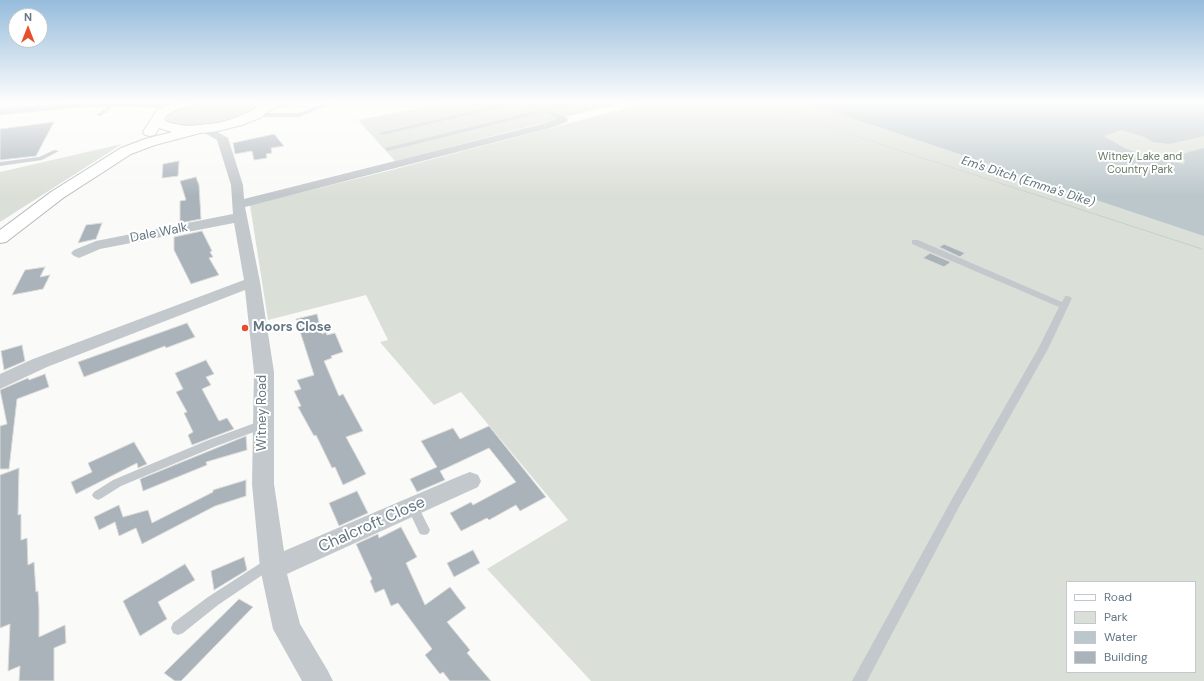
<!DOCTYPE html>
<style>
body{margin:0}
#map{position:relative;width:1204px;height:681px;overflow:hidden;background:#fafaf8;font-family:"DM Sans",sans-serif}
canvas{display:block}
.legend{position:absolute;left:1066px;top:581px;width:130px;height:92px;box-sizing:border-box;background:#fff;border:1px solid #c1c9ce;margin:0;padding:5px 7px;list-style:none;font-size:12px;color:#647784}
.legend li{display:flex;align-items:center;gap:8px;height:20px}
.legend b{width:20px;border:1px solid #c1c9ce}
.north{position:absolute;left:8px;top:8px;width:40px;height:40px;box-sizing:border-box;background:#fff;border:1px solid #c1c9ce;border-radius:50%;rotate:0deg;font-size:11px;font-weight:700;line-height:16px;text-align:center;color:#647784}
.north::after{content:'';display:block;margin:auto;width:14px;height:18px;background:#e74e2b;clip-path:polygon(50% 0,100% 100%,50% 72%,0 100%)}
</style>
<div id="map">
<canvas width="1204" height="681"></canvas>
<ul class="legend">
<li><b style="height:5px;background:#fff"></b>Road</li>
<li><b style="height:11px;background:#dadfd7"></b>Park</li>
<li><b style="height:11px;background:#bbc7cb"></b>Water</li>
<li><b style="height:11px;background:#aab3ba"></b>Building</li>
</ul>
<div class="north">N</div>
</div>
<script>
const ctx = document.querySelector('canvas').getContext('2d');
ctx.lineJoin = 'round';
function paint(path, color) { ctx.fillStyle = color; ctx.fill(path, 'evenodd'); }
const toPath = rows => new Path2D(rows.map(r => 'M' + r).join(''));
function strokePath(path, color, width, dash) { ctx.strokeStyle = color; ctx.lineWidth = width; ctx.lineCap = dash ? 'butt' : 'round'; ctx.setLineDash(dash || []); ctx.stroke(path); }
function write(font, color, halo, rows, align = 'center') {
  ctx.font = font + ' "DM Sans",sans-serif'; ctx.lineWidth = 4; ctx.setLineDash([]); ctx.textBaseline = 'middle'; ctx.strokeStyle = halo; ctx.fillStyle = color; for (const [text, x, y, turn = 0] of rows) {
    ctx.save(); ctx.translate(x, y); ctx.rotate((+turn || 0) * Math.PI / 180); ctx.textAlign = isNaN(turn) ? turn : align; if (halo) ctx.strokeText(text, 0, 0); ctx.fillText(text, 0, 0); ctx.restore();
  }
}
const green = toPath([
 [199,101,251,101,255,105,254,109,249,114,212,125,183,126,172,124,167,121,166,116,171,111],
 [455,101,628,101,395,161,358,120],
 [653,101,1204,101,1204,681,591,681,487,569,568,520,461,392,434,405,380,342,388,340,366,295,268,320,250,205,384,172],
 [1067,582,1195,582,1195,672,1067,672],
 [122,144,0,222,0,172]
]);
const water = toPath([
 [756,101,859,137,1200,248,1204,250,858,137],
 [806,101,1204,101,1204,136,1169,144,1153,142,1144,137,1121,130,1104,136,1126,149,1166,161,1184,164,1185,160,1178,155,1204,148,1204,236,840,114]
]);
const building = toPath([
 [54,122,36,156,0,160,0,129,54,122],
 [274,134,284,146,271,148,272,153,266,154,267,158,254,160,252,151,235,154,233,143,274,134],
 [179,161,178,176,162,178,163,164,179,161],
 [196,177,199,185,201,219,180,223,180,201,186,200,180,181,196,177],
 [102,223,96,239,78,243,86,225,102,223],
 [202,231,212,251,210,252,213,257,209,258,219,275,191,284,174,250,174,237,202,231],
 [944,244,965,253,960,257,939,247,944,244],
 [930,253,951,262,944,267,923,258,930,253],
 [45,267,40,277,50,275,43,289,12,295,25,270,45,267],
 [317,314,322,334,326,332,327,335,335,333,343,352,331,356,332,358,324,361,339,396,343,394,363,431,346,437,366,474,343,485,335,467,332,468,316,435,314,436,298,407,301,406,294,391,301,389,297,380,314,375,296,319,317,314],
 [187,323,195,337,166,348,165,346,84,377,78,362,187,323],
 [22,345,25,361,4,370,1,351,22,345],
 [206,360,214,374,206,377,211,385,202,389,219,421,227,418,234,429,192,445,188,435,193,432,184,413,187,412,176,392,183,389,175,373,206,360],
 [45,374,49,387,17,399,9,469,0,469,0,426,7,424,0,390,28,378,29,380,45,374],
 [489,426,546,497,520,511,516,505,489,520,487,518,461,531,450,513,471,502,473,505,516,482,489,448,440,471,445,480,417,492,410,479,437,467,421,441,453,428,460,439,489,426],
 [246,436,247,450,206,462,207,465,143,491,140,479,246,436],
 [134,442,147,464,138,468,137,463,76,494,71,482,92,472,88,463,134,442],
 [19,468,18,515,21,514,21,540,27,538,28,565,34,562,36,592,38,591,39,608,39,637,65,625,66,643,54,648,54,681,19,681,20,666,8,671,10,624,0,628,0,475,19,468],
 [246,480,246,496,215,506,142,544,136,528,119,536,115,522,99,530,94,517,119,505,123,517,148,510,152,523,213,492,213,490,246,480],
 [357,491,368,513,339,526,329,503,357,491],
 [401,527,417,557,406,563,425,605,450,587,466,608,447,622,470,650,467,653,491,681,450,681,443,672,440,674,425,655,432,649,398,603,391,606,384,589,375,593,370,581,372,579,356,544,378,534,379,538,401,527],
 [473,550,480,563,454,577,447,563,473,550],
 [244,557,247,570,214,590,211,571,244,557],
 [185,564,195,580,158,602,167,619,140,636,123,601,185,564],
 [239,599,253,607,181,681,175,681,164,673,239,599]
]);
const lane = toPath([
 [331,101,338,101,299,117,255,117,252,115,255,113,298,113,331,101],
 [516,101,530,101,545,108,575,101,583,101,549,110,563,117,563,119,559,119,544,112,388,151,385,149,386,148,540,110,524,102,382,135,379,133,516,101],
 [114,102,119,103,101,116,97,116,97,114,114,102],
 [54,150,59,151,42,160,0,166,0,162,39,157,54,150],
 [912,240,918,240,1062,302,1065,296,1068,296,1072,298,1048,349,960,505,867,681,852,681,952,499,1038,349,1059,307,912,244,912,240],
 [263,420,267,421,268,424,267,427,214,447,121,486,102,498,98,500,94,498,92,495,94,492,113,480,206,441,263,420],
 [413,502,417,504,430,530,428,534,424,535,420,534,418,530,407,507,409,504,413,502],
 [270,557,274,559,276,563,274,567,218,605,183,633,178,635,173,633,171,628,173,623,208,597,270,557]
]);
const street = toPath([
 [86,101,157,102,193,101,188,104,157,108,122,106,86,107,0,115,0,109,86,101],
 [561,115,567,118,568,120,567,122,550,128,245,207,260,282,274,372,274,484,284,551,462,475,470,472,478,475,481,481,478,487,287,574,300,624,328,671,333,681,302,681,273,629,260,568,252,484,254,372,245,290,47,367,0,389,0,374,33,359,244,280,234,223,100,249,79,258,74,256,71,253,74,250,96,241,233,214,231,185,217,140,201,131,200,129,201,127,209,127,228,138,243,185,244,199,542,124,556,119,557,116,561,115]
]);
const primary = toPath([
 [178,101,195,101,193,104,176,110,167,115,164,119,167,122,174,124,189,126,218,123,232,119,252,111,258,105,255,101,267,101,270,105,262,117,242,125,218,131,200,133,155,145,131,154,63,198,6,242,0,243,0,230,51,192,121,148,145,139,172,132,159,128,155,135,150,136,145,135,143,132,157,110,178,101]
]);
const highway = toPath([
 [268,101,292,101,290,104,276,107,265,113,257,113,255,110,257,107,268,101]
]);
const markers = [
 [245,328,4,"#e74e2b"]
];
const farParknames = [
 ["Witney Lake and",1140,157],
 ["Country Park",1140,170]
];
const farWaternames = [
 ["Em's Ditch (Emma's Dike)",1028,182,18]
];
const streetNames = [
 ["Dale Walk",159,233,-11],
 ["Witney Road",263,413,-90]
];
const poiNames = [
 ["Moors Close",253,328]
];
const nearStreetnames = [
 ["Chalcroft Close",372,525,-24]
];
paint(green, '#dadfd7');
paint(water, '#bbc7cb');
paint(building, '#aab3ba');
strokePath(building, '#dcdcda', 1);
strokePath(primary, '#b4babe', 2);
strokePath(highway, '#b4b9bd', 2);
paint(lane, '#c3c8cc');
paint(street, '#c3c8cc');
paint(primary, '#fff');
paint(highway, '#fff');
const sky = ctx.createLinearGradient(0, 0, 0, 196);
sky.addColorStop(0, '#96bcdc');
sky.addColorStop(0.52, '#fdfdfc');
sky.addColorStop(1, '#fdfdfc00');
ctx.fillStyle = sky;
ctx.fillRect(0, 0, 1204, 196);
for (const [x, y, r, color] of markers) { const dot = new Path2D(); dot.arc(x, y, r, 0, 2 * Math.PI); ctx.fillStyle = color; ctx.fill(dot); strokePath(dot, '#fff', 1.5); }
write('11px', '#697a64', '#fff', farParknames);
write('italic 12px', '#5f767d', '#fff', farWaternames);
write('13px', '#647784', '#fff', streetNames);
write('bold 13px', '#647784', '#fff', poiNames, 'left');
write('16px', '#647784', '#fff', nearStreetnames);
</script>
